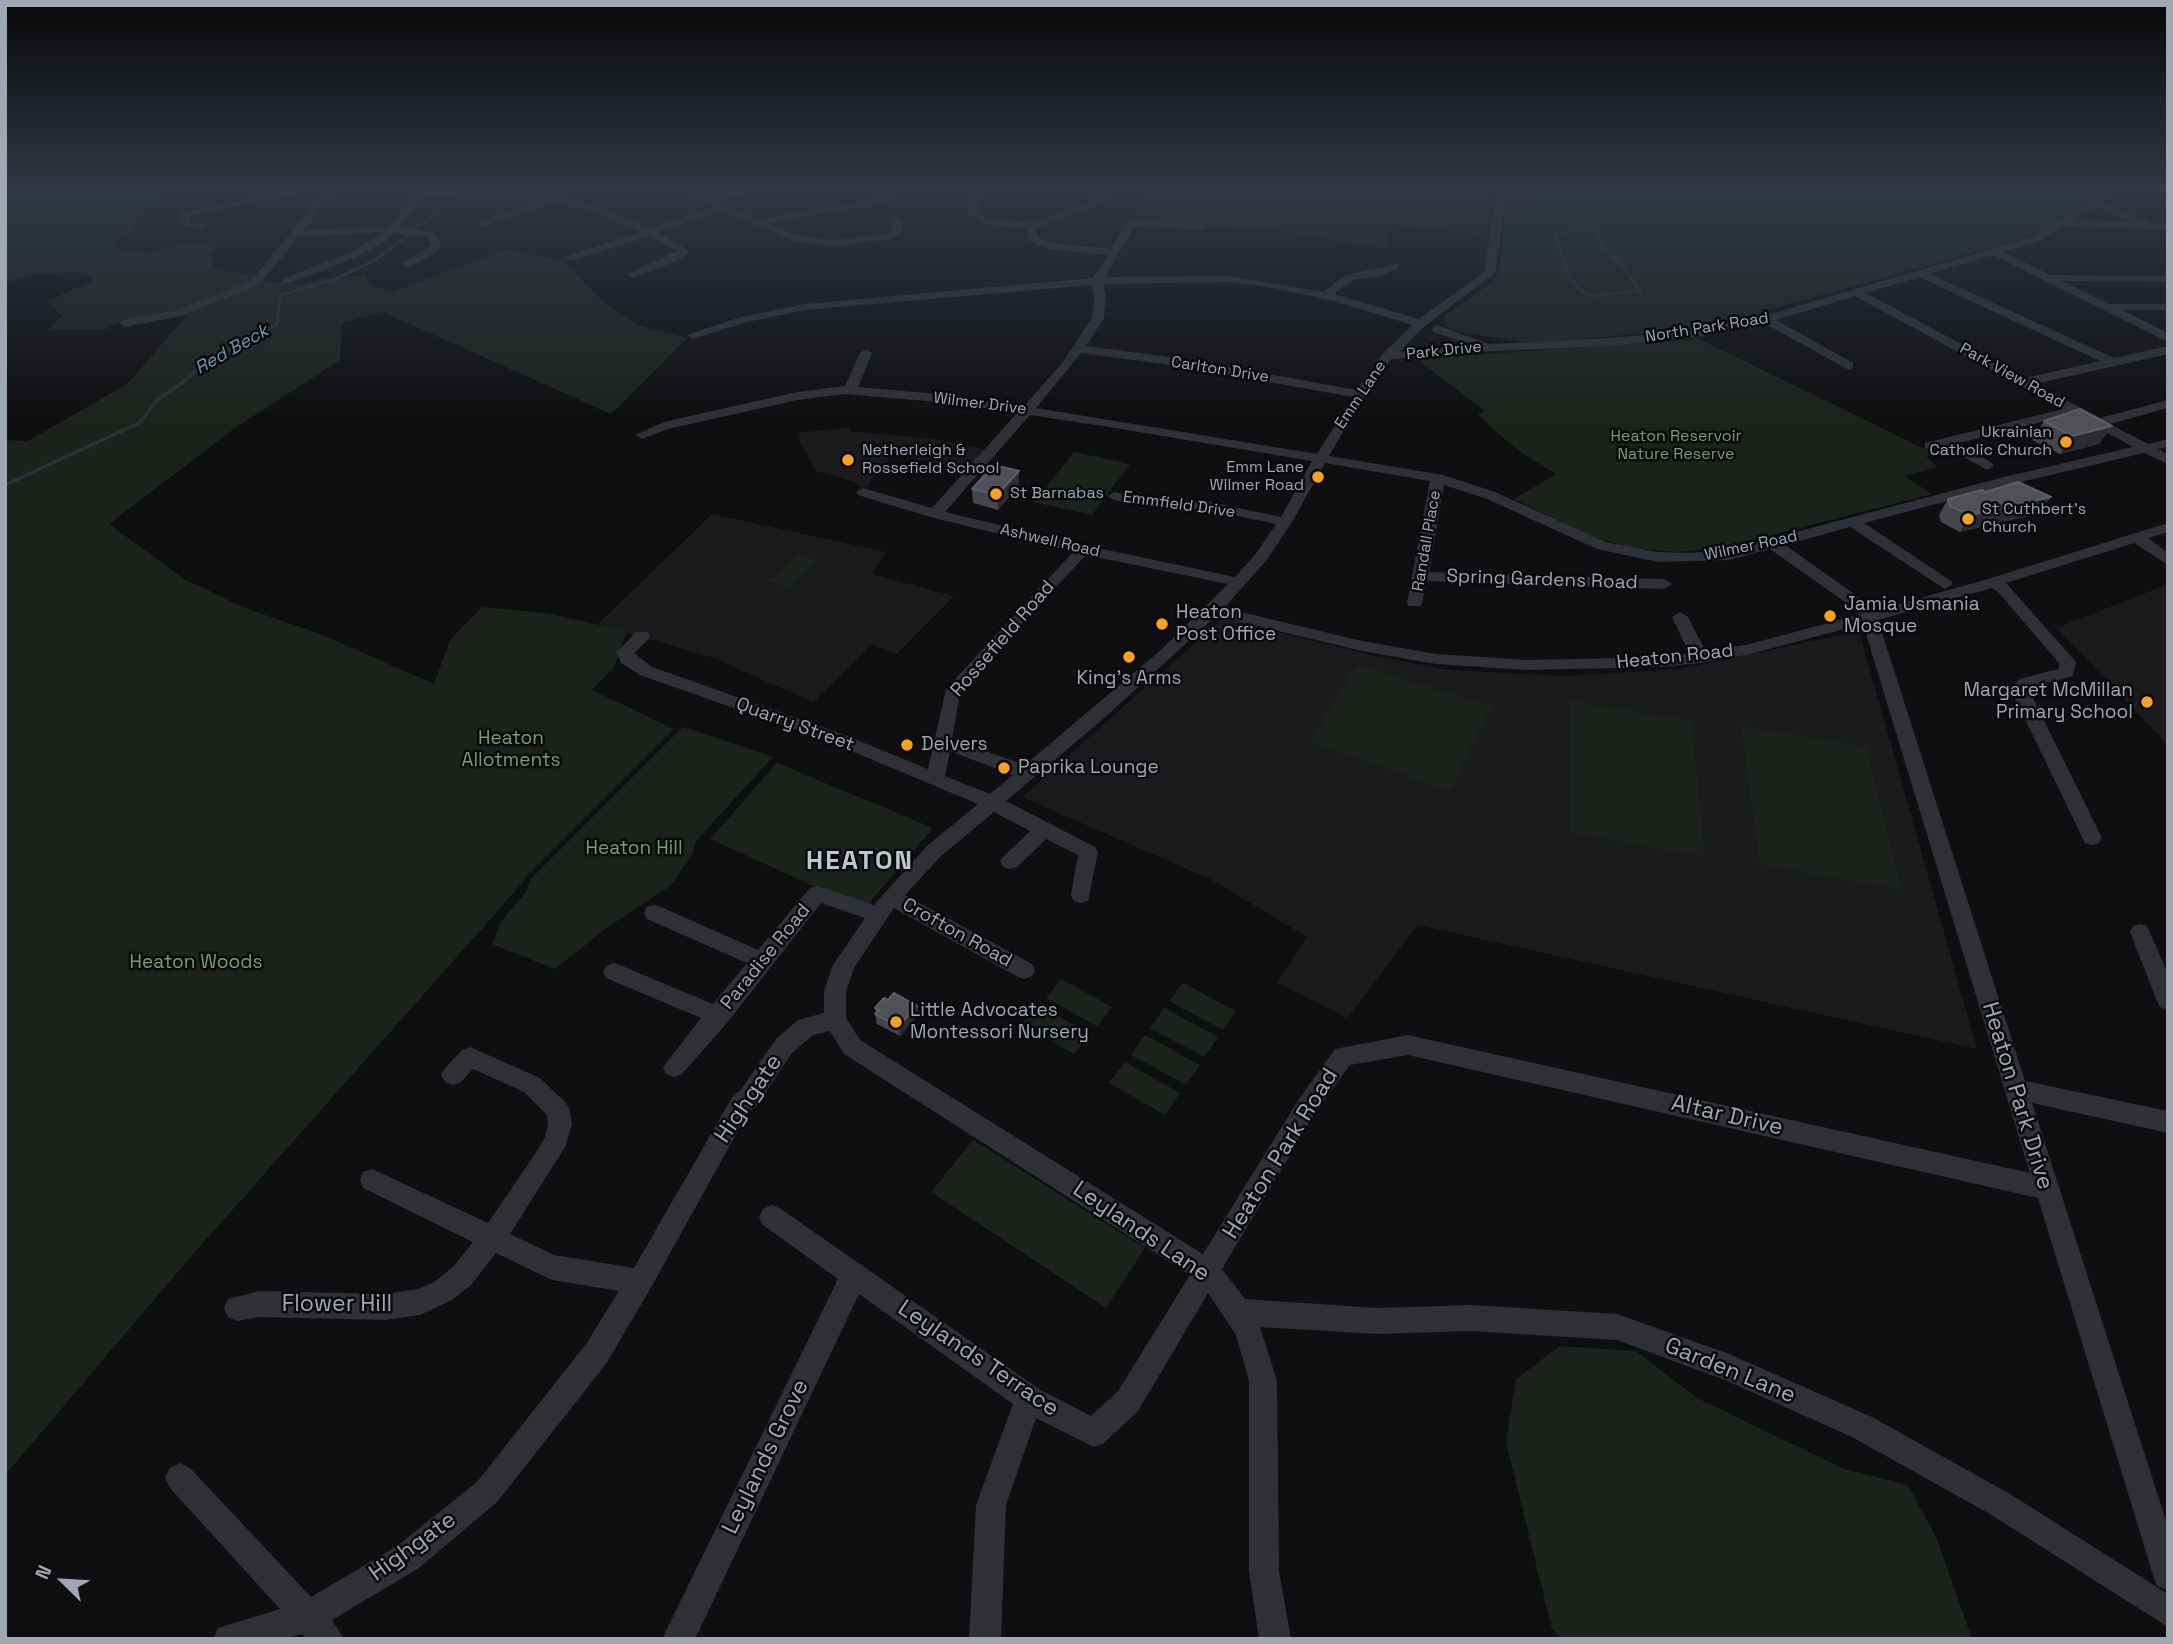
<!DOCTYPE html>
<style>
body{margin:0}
#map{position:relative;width:2173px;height:1644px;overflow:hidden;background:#0f0f11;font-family:"Space Grotesk",sans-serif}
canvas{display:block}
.frame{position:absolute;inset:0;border:7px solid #a0a7b2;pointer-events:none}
.north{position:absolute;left:28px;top:1546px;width:70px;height:70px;-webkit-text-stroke:5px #0a0a0c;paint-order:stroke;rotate:294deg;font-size:19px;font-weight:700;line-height:28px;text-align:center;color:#a0a7b2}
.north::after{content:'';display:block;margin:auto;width:24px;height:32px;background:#a0a7b2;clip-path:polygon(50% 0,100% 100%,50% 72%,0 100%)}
</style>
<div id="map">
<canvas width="2173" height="1644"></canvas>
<div class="frame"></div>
<div class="north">N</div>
</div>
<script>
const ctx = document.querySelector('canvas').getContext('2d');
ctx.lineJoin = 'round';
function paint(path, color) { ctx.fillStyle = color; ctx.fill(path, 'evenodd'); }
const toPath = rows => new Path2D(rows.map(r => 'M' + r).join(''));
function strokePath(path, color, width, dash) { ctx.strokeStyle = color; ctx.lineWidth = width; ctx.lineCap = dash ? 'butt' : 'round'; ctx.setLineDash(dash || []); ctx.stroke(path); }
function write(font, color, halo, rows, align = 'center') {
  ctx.font = font + ' "Space Grotesk",sans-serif'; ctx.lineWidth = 5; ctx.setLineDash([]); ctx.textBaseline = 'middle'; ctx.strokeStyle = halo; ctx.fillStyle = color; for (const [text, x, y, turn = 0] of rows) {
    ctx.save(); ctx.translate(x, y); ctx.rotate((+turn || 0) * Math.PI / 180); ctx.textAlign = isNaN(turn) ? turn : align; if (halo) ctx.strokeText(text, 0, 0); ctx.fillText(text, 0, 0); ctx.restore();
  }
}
const built = toPath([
 [1145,191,1405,191,1492,199,1485,235,1392,224,1386,249,1277,230,1137,221],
 [851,427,849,431,935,439,987,450,970,470,893,454,867,486,860,487,855,482,816,471,799,441,797,433],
 [712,514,886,552,872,574,954,596,897,654,872,645,813,702,714,658,598,624],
 [2168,584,2168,745,2057,628],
 [1223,618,1374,656,1450,670,1565,676,1681,669,1859,631,1977,1049,1418,925,1347,1018,1277,983,1307,937,1212,880,1022,797]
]);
const green = toPath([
 [5,191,165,191,128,235,116,237,117,250,149,252,186,244,208,243,217,249,211,258,214,269,254,276,264,281,302,285,320,279,364,275,371,286,391,292,507,249,566,262,600,299,638,325,687,338,611,414,383,312,342,323,340,360,235,428,109,524,184,579,245,608,320,634,434,684,450,640,482,607,545,613,627,631,614,667,592,690,674,729,524,879,525,880,188,1260,5,1475,5,440,28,441,127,384,187,315,178,311,125,320,103,330,48,330,62,316,46,301,94,281,83,271,30,275,5,283],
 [1508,191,2099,191,2086,204,2026,238,1703,328,1536,343,1465,333,1448,328,1443,317,1499,277],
 [1699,339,1935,454,1926,456,1937,467,1904,476,1932,494,1720,548,1675,552,1627,547,1589,535,1514,499,1556,474,1525,455,1497,433,1478,414,1485,411,1417,359],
 [1074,452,1130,464,1092,515,1034,502],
 [800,555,818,561,787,588,769,581],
 [1358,664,1491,707,1450,791,1310,742],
 [1571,701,1691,721,1705,857,1571,832],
 [1741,726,1866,747,1901,890,1760,864],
 [683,727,773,757,696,841,692,855,670,886,608,927,555,969,492,944,501,922,527,890,530,880],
 [777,763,933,828,864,909,710,839],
 [1061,979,1112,1007,1097,1026,1046,998],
 [1183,983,1236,1011,1223,1030,1169,1001],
 [1038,1005,1090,1034,1074,1054,1022,1024],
 [1164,1008,1218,1037,1204,1057,1150,1028],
 [1145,1035,1200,1065,1186,1085,1131,1055],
 [1125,1062,1180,1093,1165,1115,1109,1083],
 [973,1140,1145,1248,1106,1308,931,1192],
 [1560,1346,1636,1351,1697,1398,1844,1469,1908,1485,1937,1539,1972,1639,1562,1639,1552,1629,1506,1442,1516,1379]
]);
const streamFar1 = toPath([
 [1572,204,1573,209],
 [1587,222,1596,228,1602,247,1625,269,1641,294],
 [416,228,440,211],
 [1596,228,1555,234,1569,277,1581,291,1592,296,1632,291,1640,293],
 [202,365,277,324,281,295,335,279,359,268,378,258,410,234]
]);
const stream = toPath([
 [5,485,139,423,158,399,182,383,204,363]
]);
const minor = toPath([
 [291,191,310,191,191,216,190,222,206,225,206,229,179,224,182,212,291,191],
 [325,191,335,191,304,230,388,227,418,191,554,196,596,206,651,228,715,207,686,191,699,191,713,197,736,191,751,191,720,201,757,219,875,199,881,197,883,191,893,191,889,201,881,204,768,223,800,236,833,240,885,234,891,231,893,218,902,220,901,232,892,239,833,246,794,241,723,211,659,232,689,251,681,259,634,278,628,275,630,273,677,251,649,236,571,261,567,260,567,256,641,232,589,210,547,202,547,205,483,227,479,226,479,222,538,201,424,196,399,226,433,232,441,245,437,252,409,267,400,265,431,245,425,236,394,233,389,239,357,257,290,283,282,283,282,279,349,253,383,233,299,236,259,285,181,316,125,327,119,323,125,319,174,311,251,281,325,191],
 [971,191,981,191,977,212,991,219,1030,223,1087,203,1104,191,1114,191,1109,198,1095,207,1036,228,1038,237,1051,243,1111,249,1128,221,1132,220,1203,224,1208,227,1203,230,1135,226,1105,277,1229,276,1323,292,1346,275,1399,264,1399,268,1379,276,1353,280,1334,294,1419,319,1484,272,1497,191,1507,191,1495,273,1426,325,1400,352,1473,345,1433,332,1433,326,1437,325,1488,344,1612,338,1690,330,1764,316,2029,238,2088,203,2102,191,2112,191,2101,202,2147,220,2147,223,2168,224,2168,230,2064,226,2037,242,2004,252,2050,275,2168,276,2168,282,2063,281,2108,304,2168,304,2168,310,2122,310,2168,333,2168,342,1993,255,1930,274,2114,358,2168,346,2168,354,2035,384,2100,418,2168,400,2168,408,2110,424,2148,444,2168,439,2168,447,2158,449,2168,454,2168,464,2144,453,2012,484,1864,523,1951,581,1953,584,1945,589,1850,527,1785,545,1877,610,1988,579,2168,523,2168,532,2148,538,2168,553,2168,565,2134,543,2006,583,2076,662,2073,676,2031,687,2029,690,2102,838,2099,843,2092,845,2085,843,2011,690,2019,679,2059,669,2059,663,1999,593,1992,588,1878,620,2025,1081,2168,1111,2168,1133,2032,1103,2168,1527,2168,1590,2157,1586,2153,1575,2038,1198,1408,1055,1350,1065,1315,1113,1222,1269,1245,1299,1377,1308,1471,1305,1617,1314,1729,1354,1872,1417,2010,1494,2168,1594,2168,1627,1990,1514,1852,1437,1725,1380,1617,1340,1471,1331,1377,1334,1260,1327,1277,1381,1279,1571,1291,1639,1259,1639,1249,1571,1249,1381,1236,1335,1208,1293,1138,1411,1104,1443,1094,1447,1036,1418,1006,1505,1001,1639,969,1639,976,1505,1013,1404,859,1294,695,1639,662,1639,838,1279,763,1225,759,1217,763,1209,772,1205,781,1209,1039,1389,1091,1416,1118,1391,1190,1275,844,1054,830,1031,813,1035,792,1053,755,1108,749,1111,649,1291,606,1364,497,1502,419,1568,332,1620,344,1639,307,1639,302,1634,285,1639,213,1639,218,1628,280,1609,170,1488,165,1478,170,1468,180,1463,190,1468,311,1597,397,1546,477,1482,586,1344,619,1291,552,1280,496,1253,471,1285,452,1300,420,1315,385,1320,259,1317,237,1321,228,1317,224,1308,228,1299,259,1291,385,1294,418,1289,434,1282,453,1267,473,1242,363,1188,360,1180,363,1172,372,1169,488,1223,537,1151,545,1137,548,1124,547,1115,524,1092,473,1069,461,1082,453,1085,445,1082,441,1075,445,1068,462,1050,470,1047,540,1078,566,1103,570,1110,572,1124,565,1147,510,1234,554,1255,634,1268,734,1094,740,1091,776,1039,798,1020,824,1013,824,991,833,965,865,918,821,903,727,1023,682,1074,674,1077,666,1074,663,1067,701,1018,606,978,603,972,606,966,614,963,622,966,713,1004,747,963,647,919,644,913,647,907,654,905,661,907,758,950,810,888,817,886,874,905,927,846,978,804,830,742,640,675,621,663,617,652,636,632,648,632,650,636,648,640,634,653,652,667,842,734,928,769,946,689,1073,552,930,517,858,495,856,492,863,488,932,508,1017,413,950,403,845,394,797,400,668,429,642,439,635,435,664,422,797,392,845,386,860,353,866,349,872,353,858,387,950,395,1024,406,1063,362,1092,318,1094,299,1092,285,805,310,747,322,693,339,687,335,741,317,805,304,1093,278,1108,255,1049,249,1029,241,1026,229,984,224,967,213,971,191],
 [2096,207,2136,223,2073,220,2096,207],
 [1919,277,2100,361,2025,378,1866,293,1919,277],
 [1229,282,1269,287,1333,301,1413,325,1384,352,1357,390,1185,359,1086,346,1104,318,1106,299,1103,284,1229,282],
 [1855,296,2063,409,1925,443,1925,449,1945,446,1987,470,1994,466,1992,463,1959,443,2073,414,2133,447,2004,477,1728,550,1690,553,1658,552,1606,542,1495,492,1443,475,1329,456,1349,421,1391,359,1490,351,1612,346,1690,338,1764,323,1849,370,1853,369,1853,363,1776,320,1855,296],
 [1081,353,1185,367,1353,397,1317,454,1036,408,1081,353],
 [1030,415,1103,426,1312,461,1281,517,1205,501,1167,502,1114,492,1107,496,1114,500,1167,510,1205,509,1276,524,1255,555,1235,577,1083,545,945,512,1030,415],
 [1325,463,1430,481,1407,603,1409,606,1421,606,1427,581,1664,589,1672,584,1664,579,1429,572,1444,485,1485,498,1597,549,1658,562,1729,560,1770,549,1862,614,1746,645,1705,650,1688,617,1680,612,1672,617,1689,653,1661,657,1527,660,1436,654,1362,641,1224,608,1266,561,1292,522,1325,463],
 [1086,555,1228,584,1162,649,1025,765,952,739,960,694,1033,611,1086,555],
 [1216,616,1362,651,1436,664,1527,670,1661,667,1700,663,1746,655,1863,624,2030,1173,1408,1035,1335,1049,1299,1099,1203,1254,860,1040,846,1018,846,991,854,968,894,908,1016,976,1024,979,1032,976,1035,970,1032,964,905,895,941,856,994,812,1030,831,1003,857,1000,862,1003,867,1010,869,1017,867,1046,839,1078,855,1071,895,1074,901,1081,903,1088,901,1098,852,1095,847,1006,801,1102,720,1216,616],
 [950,751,1013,775,990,794,945,776,950,751],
 [2140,924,2147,926,2168,974,2168,1010,2160,1007,2157,1001,2130,932,2133,926,2140,924]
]);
const wall = toPath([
 [2044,421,2112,426,2099,444,2060,454,2032,440],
 [1019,471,1019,485,998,510,973,503,972,489],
 [1985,492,2040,513,1960,532,1941,522,1939,515,1948,499],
 [888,1000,917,1006,918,1015,900,1036,877,1024,875,1014,876,1013,875,1008]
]);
const shadedWall = toPath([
 [2112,426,2099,444,2060,454,2072,436],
 [1019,471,1019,485,998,510,997,495],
 [2051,497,2040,513,1960,532,1970,515],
 [917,1006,918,1015,900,1036,898,1027]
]);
const building = toPath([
 [2080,409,2112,426,2072,436,2044,421,2080,409],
 [994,465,1019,471,997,495,972,489,994,465],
 [2018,482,2051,497,1970,515,1950,506,1948,499,1982,490,1985,492,2018,482],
 [894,993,917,1006,898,1027,875,1014,879,1010,875,1008,884,998,888,1000,894,993]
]);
const markers = [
 [2066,442,7,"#f9a01f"],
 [848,460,7,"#f9a01f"],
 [1318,477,7,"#f9a01f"],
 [996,494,7,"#f9a01f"],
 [1968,519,7,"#f9a01f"],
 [1830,616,7,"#f9a01f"],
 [1162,624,7,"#f9a01f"],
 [1129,657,7,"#f9a01f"],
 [2147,702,7,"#f9a01f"],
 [907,745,7,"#f9a01f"],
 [1004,768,7,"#f9a01f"],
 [896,1022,7,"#f9a01f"]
];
const farStreetnames = [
 ["North Park Road",1707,328,-9],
 ["Park Drive",1444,351,-6],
 ["Carlton Drive",1220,370,9],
 ["Park View Road",2012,376,29],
 ["Emm Lane",1361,395,-56],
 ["Wilmer Drive",980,404,7],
 ["Emmfield Drive",1179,505,8],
 ["Ashwell Road",1050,541,13],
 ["Randall Place",1427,541,-80],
 ["Wilmer Road",1751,546,-12]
];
const farPoinames = [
 ["Ukrainian",2052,433,"right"],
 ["Catholic Church",2052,451,"right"],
 ["Netherleigh &",862,451],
 ["Rossefield School",862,469],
 ["Emm Lane",1304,468,"right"],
 ["Wilmer Road",1304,486,"right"],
 ["St Barnabas",1010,494],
 ["St Cuthbert's",1982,510],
 ["Church",1982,528]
];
const farParknames = [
 ["Heaton Reservoir",1676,437],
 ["Nature Reserve",1676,455]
];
const farWaternames = [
 ["Red Beck",232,350,-30]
];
const streetNames = [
 ["Spring Gardens Road",1542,580,2],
 ["Rossefield Road",1003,639,-49],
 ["Heaton Road",1675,657,-6],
 ["Quarry Street",795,725,20],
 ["Crofton Road",957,933,29],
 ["Paradise Road",766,957,-51]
];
const poiNames = [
 ["Jamia Usmania",1844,605],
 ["Mosque",1844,627],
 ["Heaton",1176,613],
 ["Post Office",1176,635],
 ["King's Arms",1129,679,"center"],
 ["Margaret McMillan",2133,691,"right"],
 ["Primary School",2133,713,"right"],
 ["Delvers",921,745],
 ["Paprika Lounge",1018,768],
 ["Little Advocates",910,1011],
 ["Montessori Nursery",910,1033]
];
const parkNames = [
 ["Heaton",511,739],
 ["Allotments",511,761],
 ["Heaton Hill",634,849],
 ["Heaton Woods",196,963]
];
const nearStreetnames = [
 ["Heaton Park Drive",2017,1096,73],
 ["Highgate",749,1099,-56],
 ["Altar Drive",1727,1116,13],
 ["Heaton Park Road",1281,1154,-58],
 ["Leylands Lane",1141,1232,34],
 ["Flower Hill",337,1305],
 ["Leylands Terrace",978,1359,34],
 ["Garden Lane",1730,1371,22],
 ["Leylands Grove",766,1457,-64],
 ["Highgate",413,1547,-36]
];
const districtNames = [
 ["HEATON",860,862]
];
paint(built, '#1b1b1e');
paint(green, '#1c231c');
strokePath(streamFar1, '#293339', 2.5);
strokePath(stream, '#293339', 3.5);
paint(minor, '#303136');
paint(wall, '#45464c');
paint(shadedWall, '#2b2c30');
paint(building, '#4f5157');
strokePath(building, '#5b5e65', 2);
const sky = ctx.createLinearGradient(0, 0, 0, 421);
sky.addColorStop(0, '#080809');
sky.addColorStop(0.45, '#313743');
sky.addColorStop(1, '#31374300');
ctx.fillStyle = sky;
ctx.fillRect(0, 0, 2173, 421);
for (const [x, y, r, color] of markers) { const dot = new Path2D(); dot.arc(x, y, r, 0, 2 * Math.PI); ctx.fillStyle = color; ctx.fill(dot); strokePath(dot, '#0a0a0c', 2.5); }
write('16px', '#a0a7b2', '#0a0a0c', farStreetnames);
write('16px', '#a0a7b2', '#0a0a0c', farPoinames, 'left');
write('16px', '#769f75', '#0a0a0c', farParknames);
write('italic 18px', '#7498b0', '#0a0a0c', farWaternames);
write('19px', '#a0a7b2', '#0a0a0c', streetNames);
write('19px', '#a0a7b2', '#0a0a0c', poiNames, 'left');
write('19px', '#769f75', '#0a0a0c', parkNames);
write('23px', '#a0a7b2', '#0a0a0c', nearStreetnames);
ctx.letterSpacing = '2px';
write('bold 26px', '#c1c5ce', '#0a0a0c', districtNames);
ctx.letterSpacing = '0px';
</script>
